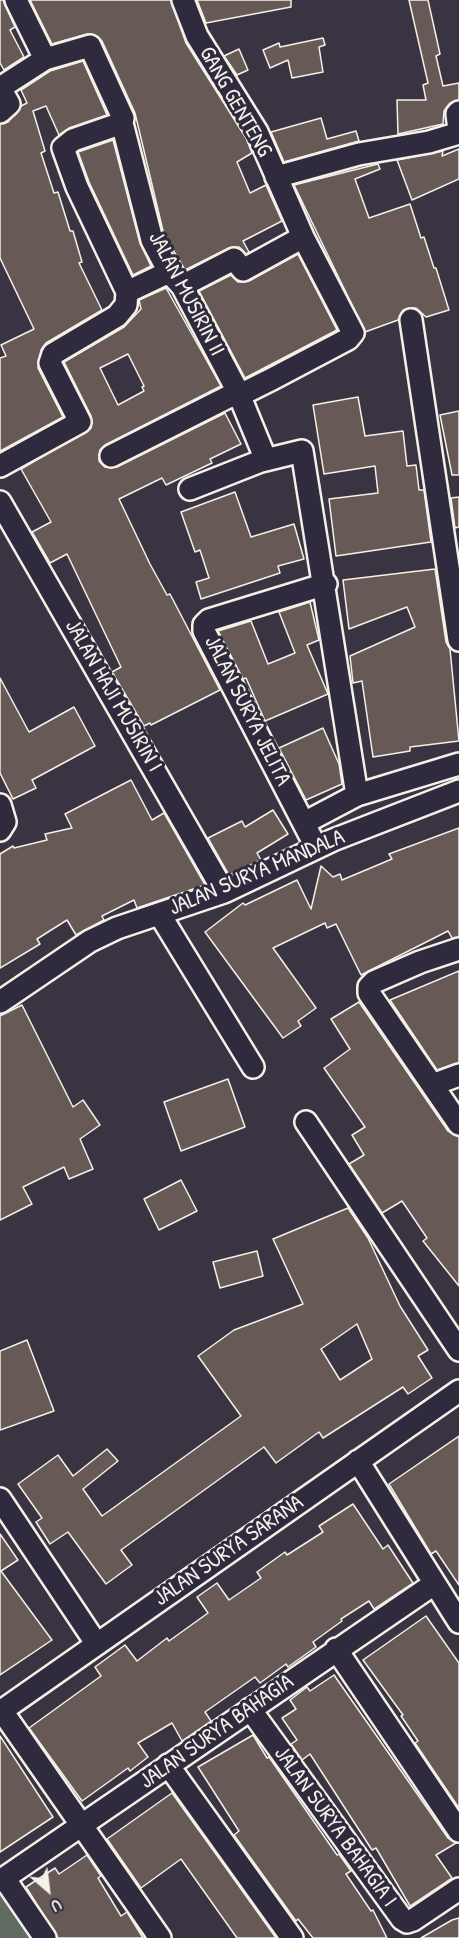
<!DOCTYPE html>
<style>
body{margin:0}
#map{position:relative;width:459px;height:1938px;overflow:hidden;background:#3a3442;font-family:"Patrick Hand",sans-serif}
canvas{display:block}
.north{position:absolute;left:18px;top:1860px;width:60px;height:60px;-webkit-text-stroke:4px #2f2a3d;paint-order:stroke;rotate:152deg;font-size:16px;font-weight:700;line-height:24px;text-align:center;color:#f4f1e8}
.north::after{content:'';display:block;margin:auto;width:21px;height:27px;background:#f4f1e8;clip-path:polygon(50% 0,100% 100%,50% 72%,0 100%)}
</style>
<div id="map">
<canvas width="459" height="1938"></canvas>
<div class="north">U</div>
</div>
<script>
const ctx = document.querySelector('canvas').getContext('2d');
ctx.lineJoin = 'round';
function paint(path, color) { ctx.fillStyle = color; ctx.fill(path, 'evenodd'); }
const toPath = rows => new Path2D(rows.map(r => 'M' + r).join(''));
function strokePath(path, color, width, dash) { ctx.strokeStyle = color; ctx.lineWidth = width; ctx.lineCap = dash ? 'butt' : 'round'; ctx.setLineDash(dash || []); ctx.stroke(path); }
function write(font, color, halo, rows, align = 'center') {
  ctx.font = font + ' "Patrick Hand",sans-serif'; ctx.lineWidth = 6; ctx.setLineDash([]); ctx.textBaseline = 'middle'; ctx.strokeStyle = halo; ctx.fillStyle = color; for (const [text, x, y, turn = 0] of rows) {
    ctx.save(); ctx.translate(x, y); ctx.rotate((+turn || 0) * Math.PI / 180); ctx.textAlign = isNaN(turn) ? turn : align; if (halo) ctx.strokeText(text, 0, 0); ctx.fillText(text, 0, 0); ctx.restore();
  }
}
const green = toPath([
 [4,1894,34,1938,0,1938,0,1896]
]);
const building = toPath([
 [0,0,3,0,15,27,10,30,24,57,4,70,0,63,0,0],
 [30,0,171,0,186,43,246,138,252,153,237,162,250,193,266,185,282,221,243,241,249,252,246,254,239,247,229,248,185,270,164,235,135,113,102,41,97,36,87,34,52,44,30,0],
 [197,0,291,0,291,7,206,23,197,0],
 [409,0,428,0,440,54,436,56,443,86,459,83,459,100,450,103,444,111,443,124,398,134,397,100,426,100,423,85,428,83,409,0],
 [323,38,325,45,319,47,323,72,292,78,288,60,270,68,263,50,279,43,280,47,323,38],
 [239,49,248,70,237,75,224,56,239,49],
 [83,61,107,115,69,128,59,135,46,106,33,111,45,151,41,153,54,193,58,192,70,231,73,231,82,262,79,263,102,310,46,343,41,350,38,368,63,417,0,451,0,358,6,356,1,345,34,329,0,258,0,124,8,122,21,106,27,103,21,90,50,71,83,61],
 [321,118,327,139,356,131,359,141,284,162,271,132,321,118],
 [113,140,140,243,151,266,133,275,89,182,78,152,113,140],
 [459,149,459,179,412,200,397,160,443,151,442,156,459,149],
 [378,164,380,169,355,179,369,218,410,204,421,238,424,237,434,268,436,268,449,310,426,317,416,308,409,308,403,310,398,320,365,332,294,185,378,164],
 [298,254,337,330,245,378,199,291,231,275,238,282,249,281,298,254],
 [166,288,221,386,105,445,100,450,99,461,105,467,117,467,225,413,241,444,210,459,212,463,166,485,162,478,119,499,150,564,167,595,170,594,220,690,151,725,150,723,144,726,112,672,121,667,67,554,50,563,32,532,51,522,21,469,91,428,91,416,64,362,124,327,141,309,139,300,166,288],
 [128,354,144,386,142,387,144,391,118,405,100,368,128,354],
 [358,397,365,436,403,431,407,466,416,465,419,490,424,490,431,542,336,556,329,499,378,493,375,466,324,474,313,405,358,397],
 [459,411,459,475,452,475,440,415,459,411],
 [235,492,251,537,294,524,304,559,278,566,280,573,201,599,196,582,209,578,200,550,195,552,181,512,235,492],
 [459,497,459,527,455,528,451,498,459,497],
 [435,569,446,642,450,649,459,741,410,747,410,751,373,757,362,681,353,683,350,656,415,627,407,607,349,629,343,580,435,569],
 [310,602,319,640,307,645,328,694,265,721,246,678,243,679,218,631,251,621,268,664,295,653,279,612,310,602],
 [0,678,29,732,74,707,95,746,32,780,36,788,13,799,0,773,0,678],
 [323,728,339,764,342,784,306,800,279,748,323,728],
 [131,780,152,820,164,813,205,885,137,908,134,900,102,916,104,920,76,935,67,920,37,939,40,944,0,968,0,854,13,846,14,848,47,840,45,834,72,828,65,814,131,780],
 [273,810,288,834,257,853,261,860,229,875,208,838,242,821,245,827,273,810],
 [459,828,459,937,452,938,448,931,361,975,336,924,327,928,325,923,273,948,316,1008,298,1021,301,1026,283,1038,205,932,243,903,245,905,297,880,311,909,321,866,333,877,340,874,342,880,392,859,389,854,459,828],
 [459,971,459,1063,437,1070,390,1000,459,971],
 [359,1002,448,1131,459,1137,459,1286,423,1241,427,1238,402,1201,382,1213,349,1164,364,1155,352,1135,365,1127,324,1068,350,1049,331,1019,359,1002],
 [22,1005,73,1107,83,1100,100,1125,80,1139,93,1169,69,1179,64,1167,23,1187,32,1204,0,1220,0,1016,22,1005],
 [228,1079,245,1127,181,1151,164,1102,228,1079],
 [181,1180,197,1211,159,1230,144,1199,181,1180],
 [348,1208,368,1238,400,1306,428,1350,418,1356,432,1378,408,1394,403,1387,323,1438,319,1432,276,1463,264,1447,121,1550,132,1565,106,1584,68,1532,50,1544,36,1522,42,1518,18,1484,58,1455,73,1476,107,1449,118,1461,83,1489,102,1516,241,1416,198,1356,234,1330,303,1304,273,1239,348,1208],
 [357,1324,372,1359,340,1380,321,1349,357,1324],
 [257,1251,263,1276,220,1288,213,1262,257,1251],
 [27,1340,54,1411,0,1430,0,1351,27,1340],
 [459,1436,459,1585,436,1551,431,1554,389,1484,459,1436],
 [353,1504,383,1549,388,1545,413,1583,374,1609,369,1601,341,1619,342,1621,313,1642,316,1647,288,1667,286,1664,260,1683,255,1677,205,1712,211,1721,182,1741,172,1723,138,1743,148,1757,130,1771,128,1768,82,1801,29,1728,101,1676,95,1667,125,1645,137,1661,167,1638,169,1641,208,1613,197,1597,217,1583,229,1600,261,1578,257,1572,285,1552,287,1555,323,1532,319,1526,353,1504],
 [0,1534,18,1560,1,1571,52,1640,0,1675,0,1534],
 [426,1616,459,1663,459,1808,415,1743,418,1741,401,1716,403,1715,363,1660,426,1616],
 [334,1675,448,1838,456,1843,436,1855,452,1878,410,1906,376,1848,372,1850,310,1754,302,1760,291,1744,297,1740,282,1718,296,1709,290,1700,307,1687,310,1691,334,1675],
 [253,1735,267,1758,269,1757,337,1855,339,1854,351,1871,346,1874,371,1911,373,1910,387,1938,313,1938,298,1919,296,1921,234,1835,239,1831,198,1767,253,1735],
 [0,1736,53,1817,0,1852,0,1736],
 [172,1793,226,1868,276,1938,237,1938,181,1859,141,1888,107,1839,172,1793],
 [87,1855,101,1876,98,1878,121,1916,127,1912,143,1938,58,1938,26,1887,55,1868,59,1874,87,1855],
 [459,1918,459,1938,421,1938,452,1920,459,1918]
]);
const street = toPath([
 [16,0,45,59,90,46,123,118,122,123,152,240,169,272,182,286,238,392,266,460],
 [0,88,45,59],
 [0,88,9,104,0,112],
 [459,112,457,114,459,130],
 [122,123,73,140,63,148,77,187,127,292],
 [276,177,359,154,429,142,459,133],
 [182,286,234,259,243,270,303,237],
 [411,320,459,640],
 [111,456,238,392,244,393,272,379,348,339,353,333,303,237,257,132,197,36,183,0],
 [0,466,80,422,50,363,53,354,117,316,126,305,127,292,169,272],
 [190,489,261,461,302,451,357,795],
 [0,502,224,892],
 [0,805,5,822,0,830],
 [304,823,357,795,459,764],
 [316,847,204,631,204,625,209,620,326,584],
 [160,915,253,1067],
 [459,949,420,962,374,982,369,987,369,993,459,1124],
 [0,1002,90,941,117,928,224,892,333,840,459,791],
 [432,1085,459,1075],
 [306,1122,459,1350],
 [358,1461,459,1622],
 [0,1499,96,1643],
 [336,1649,459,1831],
 [250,1709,402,1919,407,1922,413,1920,459,1889],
 [2,1711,160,1938],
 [0,1712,459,1391],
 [168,1765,292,1938],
 [4,1878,45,1938],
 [0,1881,434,1584]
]);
const streetNames = [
 ["GANG GENTENG",235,102,60],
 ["JALAN MUSIRIN II",186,294,62],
 ["JALAN HAJI MUSIRIN I",113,696,60],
 ["JALAN SURYA JELITA",247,711,63],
 ["JALAN SURYA MANDALA",257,873,-23],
 ["JALAN SURYA SARANA",229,1551,-35],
 ["JALAN SURYA BAHAGIA",217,1732,-35],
 ["JALAN SURYA BAHAGIA I",335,1827,54]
];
paint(green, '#606c62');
paint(building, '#675a56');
strokePath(building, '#f4f1e8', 1.5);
strokePath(street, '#f4f1e8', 26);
strokePath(street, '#2f2a3d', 21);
write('22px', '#f4f1e8', '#2f2a3d', streetNames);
</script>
